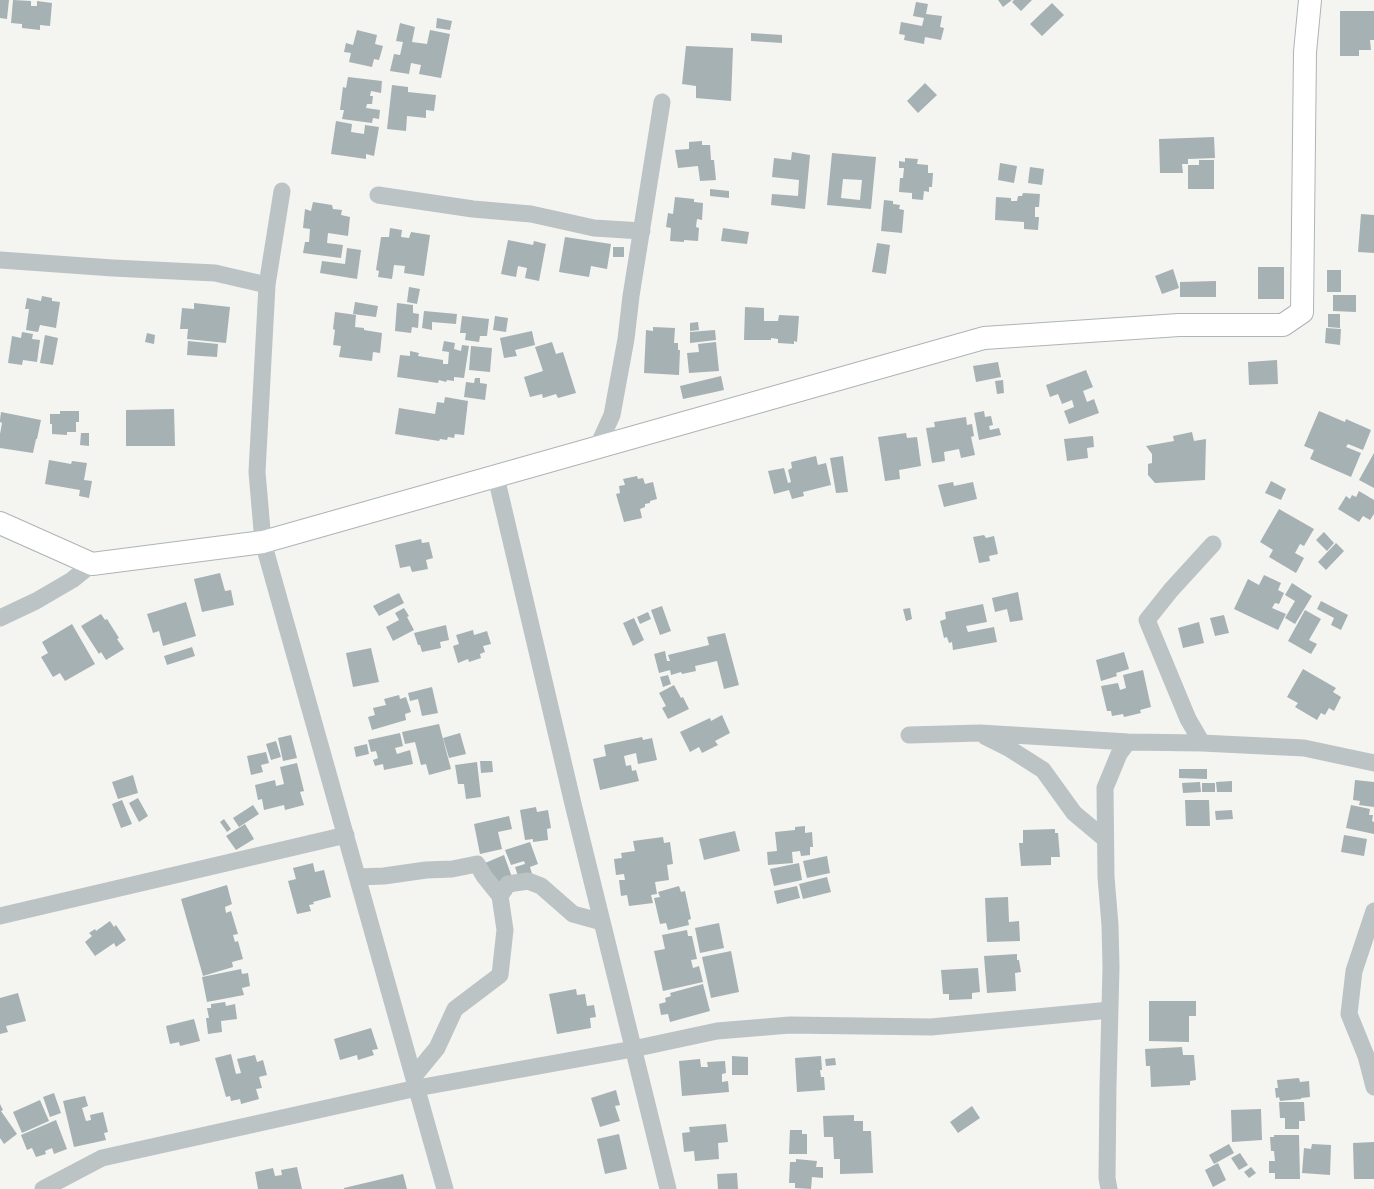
<!DOCTYPE html>
<style>
body{margin:0}
canvas{display:block;background:#f4f4f0}
</style>
<canvas width="1374" height="1189"></canvas>
<script>
const ctx = document.querySelector('canvas').getContext('2d');
ctx.lineJoin = 'round';
function paint(path, color) { ctx.fillStyle = color; ctx.fill(path, 'evenodd'); }
const toPath = rows => new Path2D(rows.map(r => 'M' + r).join(''));
function strokePath(path, color, width, dash) { ctx.strokeStyle = color; ctx.lineWidth = width; ctx.lineCap = dash ? 'butt' : 'round'; ctx.setLineDash(dash || []); ctx.stroke(path); }
const building = toPath([
 [0,0,9,0,7,19,0,18],
 [13,0,31,1,31,6,37,6,37,1,52,3,50,26,40,25,40,30,22,28,22,24,11,23],
 [998,0,1012,0,1003,7],
 [1014,0,1032,0,1021,11,1012,2],
 [916,2,928,4,926,14,942,16,940,27,944,28,941,40,925,37,924,44,904,40,905,35,899,34,901,22,922,26,924,18,913,16],
 [1052,3,1064,15,1042,36,1030,24],
 [1340,11,1374,11,1374,40,1370,40,1371,50,1359,50,1359,56,1340,56],
 [437,18,452,21,450,30,436,28],
 [400,23,415,27,412,42,427,44,430,30,450,34,441,78,419,74,421,65,411,63,409,74,390,71,394,54,400,55,403,42,396,41],
 [357,30,377,35,375,44,383,46,379,60,374,59,372,67,349,62,351,53,344,52,346,43,353,45],
 [751,33,782,35,782,43,751,41],
 [686,46,733,48,731,101,696,98,696,86,682,84],
 [348,77,382,81,381,93,371,91,370,96,373,96,372,104,367,104,366,108,380,110,379,119,373,118,372,123,342,119,344,110,340,110,343,87,346,88],
 [925,83,937,95,918,113,907,101],
 [392,85,408,87,408,92,436,95,434,111,426,110,426,118,407,116,406,131,387,129],
 [336,121,352,124,351,132,364,134,365,125,379,127,374,156,366,154,366,159,331,154],
 [1214,137,1215,158,1188,159,1188,164,1182,164,1183,173,1160,173,1159,139],
 [702,141,702,145,710,145,711,160,714,160,716,180,700,181,698,166,678,168,675,150,689,149,689,142],
 [792,152,810,155,805,209,771,205,772,194,798,196,799,180,772,177,774,158,791,160],
 [832,153,876,157,871,209,827,205],
 [843,179,862,180,860,200,841,198],
 [905,158,918,159,917,164,928,165,928,173,933,173,932,187,929,187,929,192,924,191,923,200,912,199,912,193,899,192,900,178,903,178,904,168,899,168,899,161,905,162],
 [1199,160,1214,160,1214,189,1188,189,1188,165,1199,165],
 [1000,163,1017,166,1014,183,998,180],
 [1030,167,1044,169,1042,185,1028,183],
 [710,189,729,191,729,198,710,196],
 [1023,193,1040,194,1039,207,1035,207,1035,217,1039,217,1038,230,1024,229,1024,222,995,220,996,197,1011,198,1011,201,1017,201,1018,196,1022,196],
 [675,197,694,199,694,202,703,203,702,220,697,219,696,227,699,228,698,241,684,240,684,242,670,241,671,228,666,227,668,213,673,214],
 [884,200,893,201,893,204,900,205,899,209,904,210,902,233,881,231],
 [313,202,332,205,333,209,342,210,341,215,350,217,348,236,328,233,327,243,343,245,341,258,303,253,305,242,309,242,310,229,303,228,305,209,311,211],
 [1361,214,1374,215,1374,253,1358,252],
 [390,228,402,230,401,237,409,238,411,232,430,235,424,276,404,273,405,266,394,265,392,279,378,277,379,271,376,270,381,237,389,237],
 [723,228,749,232,747,244,721,241],
 [565,237,611,244,607,269,591,266,589,277,559,272],
 [508,240,533,245,534,241,546,244,539,281,525,278,527,268,518,266,516,277,501,274],
 [877,243,890,245,886,274,872,272],
 [613,247,624,247,624,257,613,257],
 [347,248,361,250,357,279,320,273,322,261,345,264],
 [1258,267,1284,267,1284,299,1258,299],
 [1173,269,1179,288,1162,294,1155,276],
 [1327,270,1341,270,1341,292,1327,292],
 [1216,281,1216,297,1180,297,1180,282],
 [409,287,420,289,417,304,407,302],
 [1333,295,1356,295,1356,312,1333,311],
 [42,296,52,298,52,301,60,302,56,328,40,325,38,332,26,330,29,309,25,309,27,298,41,301],
 [355,302,378,306,376,317,353,314],
 [194,303,230,307,226,343,187,339,188,329,180,329,182,308,194,309],
 [397,303,413,305,413,313,419,314,418,328,412,327,411,333,395,331],
 [745,307,764,308,764,321,778,321,779,315,799,316,797,342,794,341,794,344,778,343,778,339,771,338,771,340,744,340],
 [424,311,457,314,456,324,432,322,432,330,422,328],
 [335,312,356,315,355,327,364,328,364,330,382,333,380,353,373,352,372,361,339,357,341,346,333,345,335,330,333,329],
 [1328,314,1340,314,1340,328,1328,327],
 [462,316,489,319,487,336,480,336,479,342,465,340,466,333,460,333],
 [495,316,508,318,506,332,493,330],
 [698,322,699,330,690,331,690,323],
 [653,327,675,328,674,343,678,343,678,350,680,350,679,375,644,373,646,330,653,331],
 [1326,328,1341,329,1340,345,1325,343],
 [715,330,716,340,690,343,690,332],
 [532,331,535,345,515,350,517,356,504,358,500,338],
 [22,332,33,334,32,339,40,340,37,362,23,360,22,365,8,363,12,336,21,338],
 [147,333,155,335,154,344,145,342],
 [45,335,58,338,53,365,40,363],
 [188,341,218,344,217,357,187,355],
 [444,341,455,343,454,349,461,351,462,345,469,346,464,378,454,377,454,381,447,380,446,382,439,380,438,383,397,377,400,355,410,356,410,351,419,353,418,356,443,360,443,364,448,364,449,352,442,351],
 [552,342,556,354,563,352,576,393,558,398,556,394,543,398,542,394,530,397,524,377,543,371,535,347],
 [716,342,719,371,689,373,687,353,699,352,698,344],
 [471,346,492,348,490,372,469,370],
 [1277,360,1278,384,1249,385,1248,362],
 [998,362,1001,377,976,382,973,366],
 [1086,370,1093,387,1083,391,1087,402,1094,399,1099,413,1069,424,1064,411,1074,407,1072,400,1062,404,1058,394,1050,397,1046,385],
 [721,376,724,390,683,399,680,386],
 [475,378,480,378,480,383,487,384,485,400,464,397,466,382,474,383],
 [1003,380,1004,393,997,394,995,381],
 [445,397,468,401,464,435,455,434,454,438,448,437,447,440,440,439,439,441,395,434,399,408,435,414,437,402,444,403],
 [174,409,175,446,126,446,126,410],
 [60,411,79,411,79,422,76,422,76,432,67,432,67,435,52,434,52,424,50,424,50,414,60,414],
 [984,411,985,417,991,416,993,425,989,426,990,430,999,428,1001,435,979,440,974,413],
 [1319,411,1345,422,1346,419,1371,430,1363,450,1348,444,1346,447,1361,453,1351,477,1310,459,1314,450,1304,446],
 [1,412,41,420,37,439,36,439,33,453,0,448,0,434,2,423,0,422,0,420],
 [966,417,967,425,972,424,974,436,971,437,975,455,961,458,959,449,944,452,945,461,932,463,926,428,935,427,934,422],
 [1192,432,1194,441,1206,439,1205,480,1155,483,1148,475,1148,464,1152,463,1152,454,1146,446,1174,441,1173,436],
 [81,433,89,433,89,446,80,445],
 [906,433,907,438,917,437,921,466,899,470,900,479,885,481,878,437],
 [1093,436,1094,447,1087,448,1088,458,1067,461,1064,439],
 [1374,453,1374,488,1359,480],
 [816,456,818,465,826,463,831,485,803,492,804,496,792,499,789,490,774,494,768,471,784,468,788,483,791,482,788,470,792,468,791,462],
 [843,456,848,492,836,493,830,458],
 [49,460,71,464,72,461,87,463,84,480,92,481,89,498,79,496,80,490,45,484],
 [637,476,638,479,643,478,645,484,653,482,657,499,650,501,650,503,645,504,645,507,640,509,642,518,624,522,616,494,620,493,619,486,625,485,623,479],
 [1271,481,1286,489,1281,500,1265,493],
 [953,482,954,486,973,482,977,499,944,507,938,485],
 [1359,491,1374,500,1374,514,1370,520,1363,516,1359,522,1338,509,1346,496,1350,499,1352,495,1356,497],
 [1279,509,1314,529,1304,546,1300,544,1295,553,1304,558,1296,573,1269,557,1273,550,1260,542],
 [1324,532,1334,543,1327,551,1316,540],
 [984,535,986,538,994,536,998,554,989,556,990,561,979,563,973,537],
 [421,539,422,543,429,542,433,558,426,560,428,569,412,572,410,566,400,568,395,545],
 [1336,543,1344,551,1326,570,1318,562],
 [220,573,225,591,231,590,234,605,202,612,194,579],
 [1264,575,1281,583,1278,590,1284,593,1279,604,1275,603,1272,608,1286,614,1278,630,1234,609,1248,579,1259,585],
 [1292,583,1312,596,1295,624,1285,618,1295,601,1285,595],
 [1018,592,1023,620,1010,622,1007,609,995,612,992,598],
 [399,593,404,603,379,616,373,606],
 [1321,601,1348,615,1341,630,1331,625,1334,618,1317,609],
 [186,602,196,636,163,646,159,631,153,633,147,614],
 [983,604,987,622,966,626,968,632,994,627,997,642,953,650,952,642,949,643,947,637,944,638,940,621,946,619,945,612],
 [662,606,671,631,660,635,651,610],
 [404,608,409,616,407,617,414,630,393,641,386,627,399,620,395,613],
 [910,608,912,619,906,621,903,609],
 [1305,610,1321,619,1309,640,1317,644,1311,654,1288,641],
 [648,612,651,619,640,624,637,617],
 [101,614,105,620,107,619,119,638,117,639,124,649,106,660,101,652,99,654,81,626],
 [1224,615,1229,633,1215,636,1210,618],
 [634,618,644,640,633,646,623,623],
 [1199,622,1204,643,1183,648,1178,628],
 [72,624,95,664,65,681,60,673,53,677,41,657,48,653,42,642],
 [446,625,449,640,440,642,441,648,422,652,420,645,418,645,414,633],
 [473,630,474,635,487,631,491,644,483,646,485,652,480,654,481,658,469,662,468,659,458,663,453,646,459,644,456,635],
 [725,633,739,685,724,689,717,661,695,666,696,671,682,674,681,672,671,675,670,670,659,673,654,654,665,651,667,661,670,661,668,655,709,645,707,637],
 [192,647,195,656,167,665,164,656],
 [371,648,379,682,353,687,346,653],
 [1124,652,1129,669,1116,673,1117,676,1101,681,1096,660],
 [1303,669,1336,688,1333,692,1341,697,1334,711,1329,708,1325,715,1321,713,1317,720,1295,707,1298,703,1287,697],
 [1143,670,1151,707,1140,710,1141,713,1124,717,1123,714,1112,716,1111,711,1107,711,1101,686,1118,683,1120,690,1126,688,1123,675],
 [668,675,671,684,663,687,660,677],
 [674,685,681,698,683,697,689,709,668,719,662,708,666,706,659,693],
 [432,687,438,713,422,716,418,699,410,701,408,693],
 [399,695,400,699,406,697,411,712,405,714,406,720,372,730,368,717,375,715,373,708,386,705,384,699],
 [722,715,730,733,715,741,718,745,702,753,699,747,690,752,680,732,710,718,711,721],
 [439,724,451,769,429,775,426,764,421,765,415,742,405,744,402,732],
 [400,733,403,746,395,748,397,754,410,750,413,764,384,770,383,764,375,766,373,760,378,758,376,751,371,752,368,740],
 [460,733,466,754,449,758,443,738],
 [291,735,297,758,283,761,278,738],
 [642,737,643,740,652,738,657,760,638,764,636,753,624,756,626,766,631,765,632,771,636,770,639,781,600,790,593,759,606,756,604,745],
 [276,741,281,757,271,760,266,744],
 [367,744,369,754,356,757,354,747],
 [266,752,269,763,261,765,263,772,251,775,247,756],
 [480,761,492,761,493,772,481,773],
 [477,762,481,797,466,799,464,784,458,784,455,765],
 [297,763,304,791,300,792,304,805,285,810,284,805,264,810,262,799,258,800,255,785,275,780,276,786,284,784,280,767],
 [1179,769,1207,769,1207,779,1179,778],
 [133,775,138,793,118,799,112,782],
 [1355,780,1374,782,1374,807,1359,805,1360,801,1353,800],
 [1232,781,1232,792,1217,792,1216,782],
 [1200,782,1201,792,1183,793,1182,783],
 [1202,783,1207,783,1207,792,1202,792],
 [1207,783,1215,783,1215,792,1207,792],
 [138,798,148,816,139,822,129,803],
 [122,800,132,824,121,828,112,804],
 [1185,800,1209,800,1210,826,1186,826],
 [253,805,259,814,239,827,233,818],
 [1351,805,1370,809,1369,815,1373,815,1372,821,1374,822,1374,834,1346,828],
 [536,807,537,812,548,810,551,828,547,829,548,840,533,842,533,839,525,840,520,810],
 [1232,810,1233,819,1216,820,1215,811],
 [509,816,512,829,498,832,502,849,480,854,474,824],
 [224,819,231,829,227,832,220,822],
 [245,824,254,839,236,850,226,836],
 [805,826,805,833,812,832,813,847,810,847,810,855,801,856,800,851,792,852,793,863,768,865,767,852,777,851,775,832,795,830,795,827],
 [1055,829,1055,833,1058,833,1060,857,1051,857,1051,865,1021,866,1019,843,1023,843,1023,830],
 [735,831,740,851,704,860,699,839],
 [1344,835,1367,839,1364,856,1341,852],
 [663,837,664,843,670,842,673,864,667,865,669,880,655,882,657,894,651,895,653,903,629,906,627,895,621,896,619,880,625,880,624,874,616,875,614,859,622,858,621,853,635,851,633,841],
 [530,842,538,864,530,867,532,874,519,879,515,867,525,864,524,861,511,865,505,850],
 [504,855,513,880,494,887,485,863],
 [827,856,830,873,807,878,803,861],
 [313,863,315,872,324,870,331,897,313,902,314,904,309,905,311,911,297,914,288,881,296,879,293,868],
 [799,863,802,880,774,886,770,869],
 [827,877,831,892,803,899,799,884],
 [227,885,232,904,225,907,226,913,231,911,238,934,233,935,235,942,238,941,243,959,232,962,233,967,203,976,181,899],
 [679,886,681,892,685,891,691,919,688,920,689,925,668,930,666,923,660,924,654,898,660,897,658,892],
 [797,886,800,898,777,904,774,891],
 [1008,897,1009,922,1019,921,1020,941,987,942,985,898],
 [110,921,114,927,116,925,126,940,116,947,114,943,95,956,85,942,92,936,89,933,95,929,96,931],
 [719,923,724,948,700,953,695,928],
 [687,930,688,936,692,936,697,959,691,960,693,968,699,966,703,982,663,991,654,951,665,949,662,935],
 [731,951,739,992,711,998,702,957],
 [1017,954,1017,960,1019,960,1021,972,1015,973,1016,991,987,993,984,956],
 [978,968,980,992,972,993,972,999,949,1000,949,994,943,994,941,970],
 [241,969,242,974,248,973,250,986,242,988,244,995,207,1002,202,977],
 [703,984,710,1011,670,1022,668,1014,661,1015,659,1004,666,1002,665,998,671,996,670,993],
 [576,989,577,995,585,994,587,1006,594,1005,596,1017,590,1018,591,1028,557,1034,549,994],
 [18,993,26,1021,6,1026,8,1032,0,1034,0,998],
 [1149,1001,1196,1001,1196,1016,1189,1016,1189,1042,1149,1041],
 [225,1002,226,1006,235,1004,237,1019,221,1021,222,1032,208,1034,206,1018,209,1018,207,1008,211,1008,211,1004],
 [194,1019,200,1041,180,1046,179,1042,170,1044,166,1026],
 [371,1028,378,1049,372,1050,374,1055,358,1060,357,1055,340,1060,334,1039],
 [1182,1047,1183,1055,1194,1055,1196,1080,1190,1081,1190,1085,1151,1087,1150,1066,1146,1066,1145,1049],
 [231,1054,236,1074,241,1073,237,1059,255,1055,257,1062,263,1060,267,1075,259,1077,262,1088,256,1089,259,1099,241,1104,240,1099,231,1101,230,1096,226,1097,215,1058],
 [732,1056,748,1057,748,1075,732,1075],
 [821,1056,822,1070,820,1070,821,1077,824,1077,825,1090,797,1092,795,1058],
 [835,1058,836,1065,826,1066,825,1059],
 [700,1059,701,1067,708,1067,707,1062,725,1061,726,1073,722,1074,722,1082,728,1081,729,1092,682,1096,679,1061],
 [1299,1078,1300,1082,1309,1081,1310,1097,1301,1098,1301,1099,1280,1101,1279,1097,1276,1098,1275,1088,1278,1088,1277,1080],
 [616,1090,620,1105,615,1106,620,1121,600,1127,591,1098],
 [54,1093,61,1113,50,1117,43,1097],
 [85,1096,88,1106,82,1108,86,1121,91,1120,90,1115,103,1112,108,1132,104,1133,106,1140,74,1147,63,1101],
 [40,1100,49,1121,22,1133,13,1112],
 [1279,1102,1304,1102,1305,1121,1299,1121,1299,1129,1285,1129,1285,1118,1280,1118],
 [0,1104,3,1110,1,1111,17,1134,4,1144,0,1138],
 [972,1106,980,1118,958,1133,950,1122],
 [1261,1109,1262,1140,1232,1142,1231,1110],
 [854,1115,854,1121,863,1121,863,1131,871,1131,873,1173,840,1174,840,1159,834,1159,833,1137,824,1137,823,1116],
 [56,1120,67,1149,54,1154,52,1148,45,1151,46,1154,36,1157,32,1148,27,1150,21,1135],
 [726,1124,728,1142,718,1143,719,1159,695,1161,694,1151,684,1152,682,1133,690,1132,689,1127],
 [790,1130,802,1130,802,1134,807,1134,807,1154,789,1154],
 [619,1134,627,1169,605,1174,597,1139],
 [1274,1135,1299,1135,1300,1179,1275,1179,1275,1173,1269,1173,1269,1161,1275,1161,1274,1151,1271,1151,1270,1137,1274,1137],
 [1374,1142,1374,1179,1354,1179,1353,1143],
 [1229,1144,1234,1153,1214,1164,1209,1155],
 [1312,1144,1331,1145,1330,1175,1302,1173,1304,1148,1311,1149],
 [1240,1153,1248,1165,1239,1170,1231,1158],
 [796,1159,817,1161,816,1167,823,1167,823,1178,812,1177,811,1189,795,1188,795,1183,789,1183,790,1162,796,1162],
 [1218,1163,1226,1180,1213,1187,1205,1170],
 [297,1167,302,1189,258,1189,255,1172,273,1168,275,1176,282,1175,281,1170],
 [1251,1167,1256,1173,1249,1178,1244,1172],
 [737,1173,738,1189,718,1189,717,1174],
 [403,1174,407,1189,344,1189,344,1188]
]);
const street = toPath([
 [282,191,267,285,257,472,263,542,445,1189],
 [378,195,473,209,531,214,594,228,642,231],
 [0,260,113,268,215,273,267,285],
 [597,448,612,415,626,339,631,296,662,102],
 [496,477,573,804,668,1189],
 [0,618,36,601,72,580,92,564],
 [909,735,980,733,1128,742,1202,743,1304,748,1374,763],
 [986,737,1010,749,1043,770,1074,813,1105,839],
 [1202,743,1188,719,1147,620,1171,590,1213,544],
 [358,877,384,876,426,870,452,869,477,864,484,876,500,896],
 [1374,911,1354,971,1349,1014,1366,1056,1374,1087],
 [0,916,346,835],
 [414,1076,437,1048,455,1009,500,975,505,930,500,896,508,884,528,881,541,886,573,914,602,922],
 [43,1189,102,1158,417,1088,633,1049,717,1031,790,1025,931,1027,1110,1010],
 [1109,1189,1107,1178,1108,1086,1111,967,1110,925,1106,877,1105,788,1119,754,1128,742]
]);
const secondary = toPath([
 [0,523,92,564,263,542,984,338,1179,325,1283,325,1302,312,1305,52,1310,0]
]);
paint(building, '#a6b1b4');
strokePath(secondary, '#acb5b8', 24);
strokePath(street, '#bcc3c5', 17);
strokePath(secondary, '#fff', 22);
</script>
